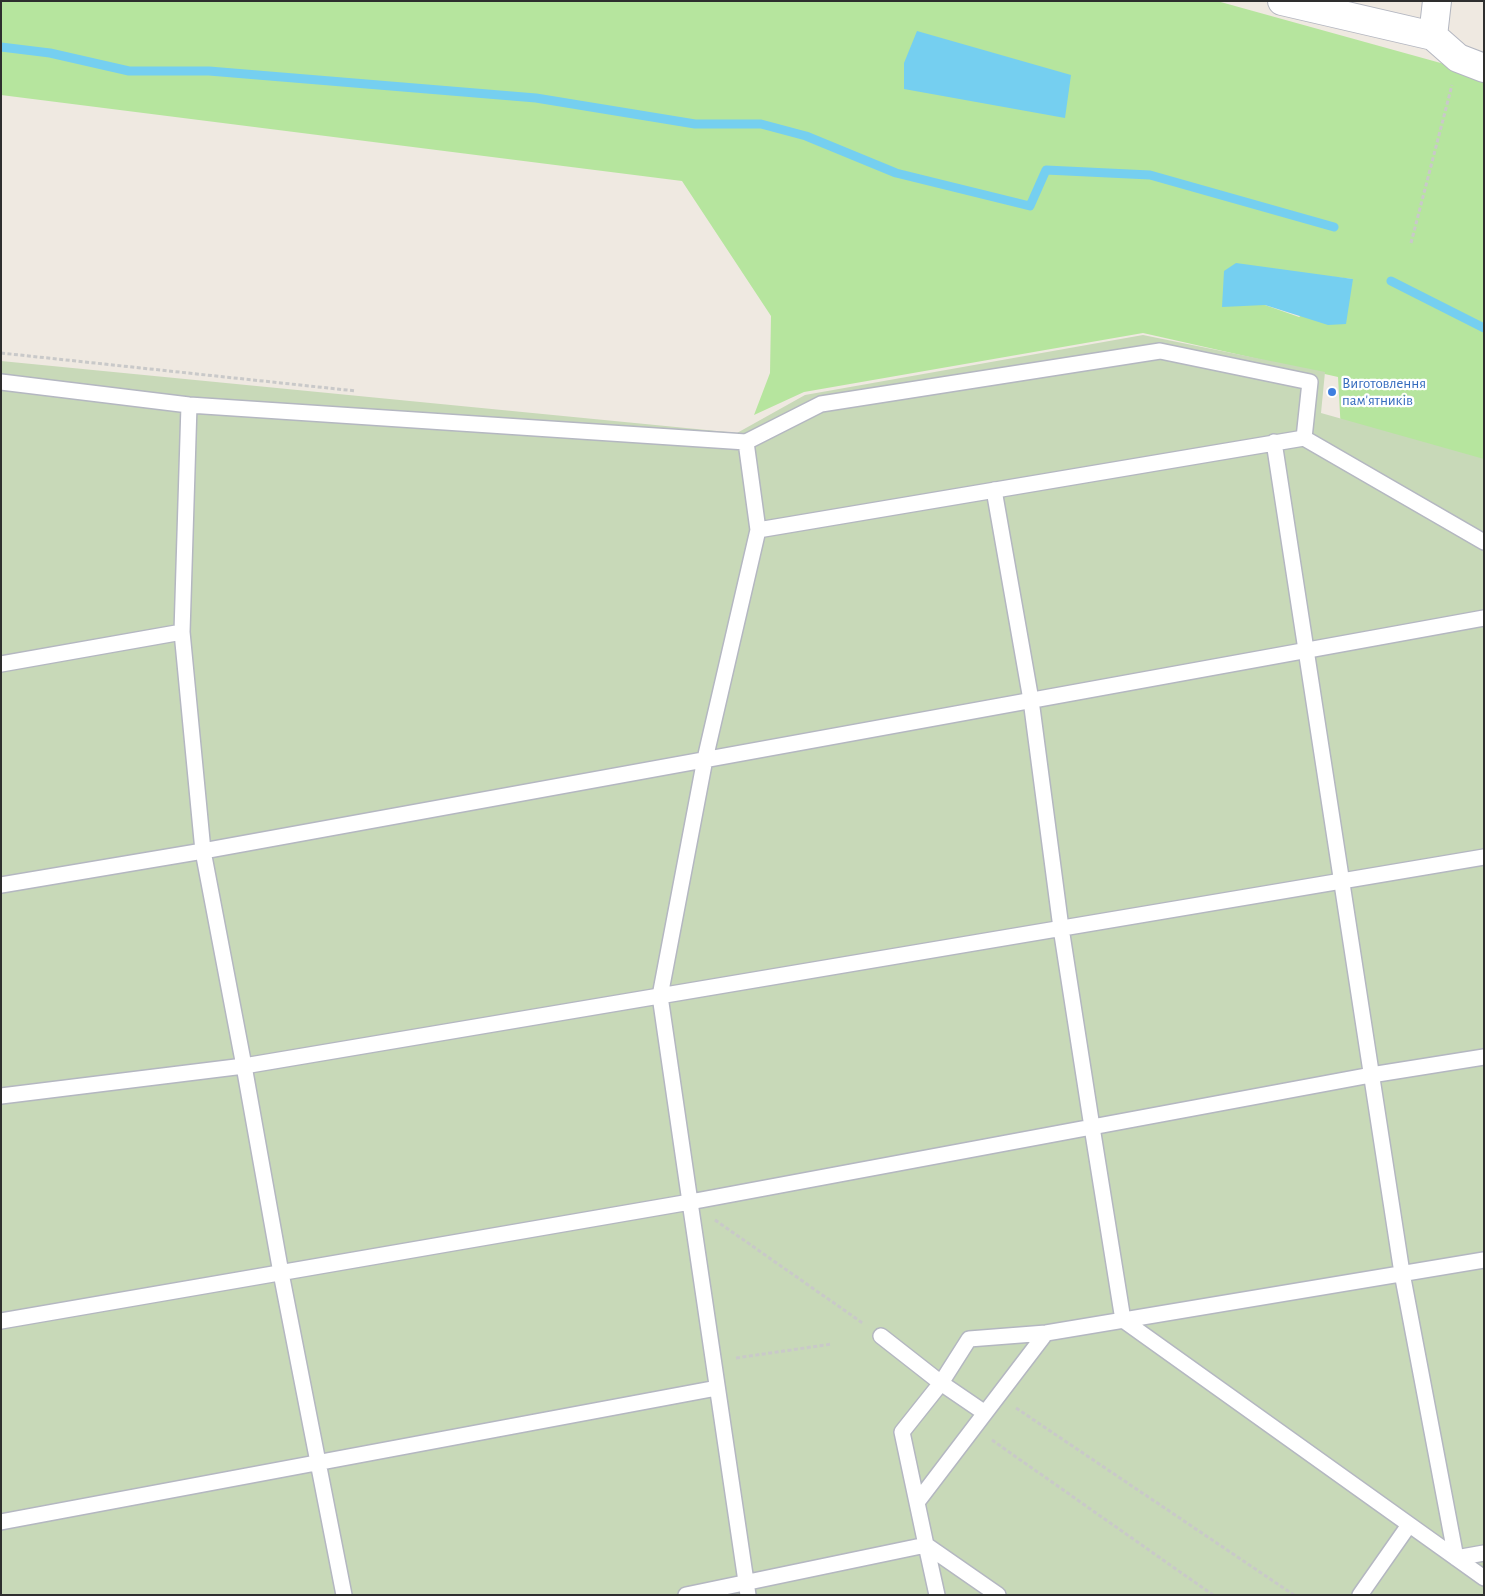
<!DOCTYPE html>
<meta charset="utf-8">
<style>
body{margin:0}
#map{position:relative;width:1485px;height:1596px;overflow:hidden;background:#efe9e1;font-family:"Alegreya Sans",sans-serif}
canvas{display:block}
.frame{position:absolute;inset:0;border:2px solid #2e2e2e;pointer-events:none}
</style>
<div id="map">
<canvas width="1485" height="1596"></canvas>
<div class="frame"></div>
</div>
<script>
const ctx = document.querySelector('canvas').getContext('2d');
ctx.lineJoin = 'round';
function paint(path, color) { ctx.fillStyle = color; ctx.fill(path, 'evenodd'); }
const toPath = rows => new Path2D(rows.map(r => 'M' + r).join(''));
function strokePath(path, color, width, dash) { ctx.strokeStyle = color; ctx.lineWidth = width; ctx.lineCap = dash ? 'butt' : 'round'; ctx.setLineDash(dash || []); ctx.stroke(path); }
function write(font, color, halo, rows, align = 'center') {
  ctx.font = font + ' "Alegreya Sans",sans-serif'; ctx.lineWidth = 4.5; ctx.setLineDash([]); ctx.textBaseline = 'middle'; ctx.strokeStyle = halo; ctx.fillStyle = color; for (const [text, x, y, turn = 0] of rows) {
    ctx.save(); ctx.translate(x, y); ctx.rotate((+turn || 0) * Math.PI / 180); ctx.textAlign = isNaN(turn) ? turn : align; if (halo) ctx.strokeText(text, 0, 0); ctx.fillText(text, 0, 0); ctx.restore();
  }
}
const green = toPath([
 [1,1,1217,1,1484,75,1484,468,1341,432,1338,377,1143,333,804,392,754,415,770,373,771,316,682,181,1,95],
 [1296,273,1353,279,1299,317,1265,305]
]);
const cemetery = toPath([
 [1143,335,1325,372,1321,413,1484,459,1484,1595,1,1595,1,361,737,433,805,395]
]);
const water = toPath([
 [917,31,1071,75,1065,118,904,89,904,63],
 [1236,263,1353,279,1346,324,1328,325,1265,305,1222,307,1224,271]
]);
const stream = toPath([
 [1,47,50,53,129,71,209,71,536,98,695,124,761,124,806,136,896,173,1030,206,1046,170,1150,175,1334,227],
 [1391,281,1484,328]
]);
const path = toPath([
 [1411,243,1452,85],
 [1,353,356,391],
 [715,1220,864,1324],
 [736,1358,832,1344],
 [1016,1408,1294,1595],
 [992,1440,1213,1595]
]);
const service = toPath([
 [1,382,189,405,746,442,821,404,1160,351,1310,382,1304,438,1484,542],
 [189,405,182,632,203,851,244,1066,281,1273,344,1595],
 [1274,442,1402,1273,1456,1558,1484,1553],
 [994,490,1031,700,1061,928,1092,1127,1371,1075,1484,1057],
 [758,530,1304,438],
 [1,664,182,632],
 [1,885,203,851,1484,618],
 [1,1096,244,1066,1484,857],
 [1,1321,690,1202,660,996,705,759,758,530,746,442],
 [881,1336,941,1383,985,1413],
 [918,1501,1046,1333],
 [1,1522,717,1388],
 [686,1595,926,1545,937,1595],
 [748,1595,690,1202,1092,1127,1123,1320,1484,1578],
 [998,1595,926,1545,902,1432,941,1383,969,1339,1046,1333,1484,1260],
 [1360,1595,1409,1525]
]);
const minor = toPath([
 [1282,1,1433,36],
 [1437,1,1433,36,1458,58,1484,68]
]);
const markers = [
 [1332,392,5,"#3f7fe0"]
];
const shopNames = [
 ["Виготовлення",1342,383],
 ["пам'ятників",1342,400]
];
paint(green, '#b6e59e');
paint(cemetery, '#c8d9b8');
paint(water, '#75cff0');
strokePath(stream, '#75cff0', 9);
strokePath(service, '#b4b7c1', 18);
strokePath(minor, '#b4b7c1', 30);
strokePath(path, '#c9c9c9', 3, [4, 2.5]);
strokePath(service, '#fff', 15);
strokePath(minor, '#fff', 28);
for (const [x, y, r, color] of markers) { const dot = new Path2D(); dot.arc(x, y, r, 0, 2 * Math.PI); ctx.fillStyle = color; ctx.fill(dot); strokePath(dot, '#fff', 2); }
write('15px', '#366cbe', '#fff', shopNames, 'left');
</script>
